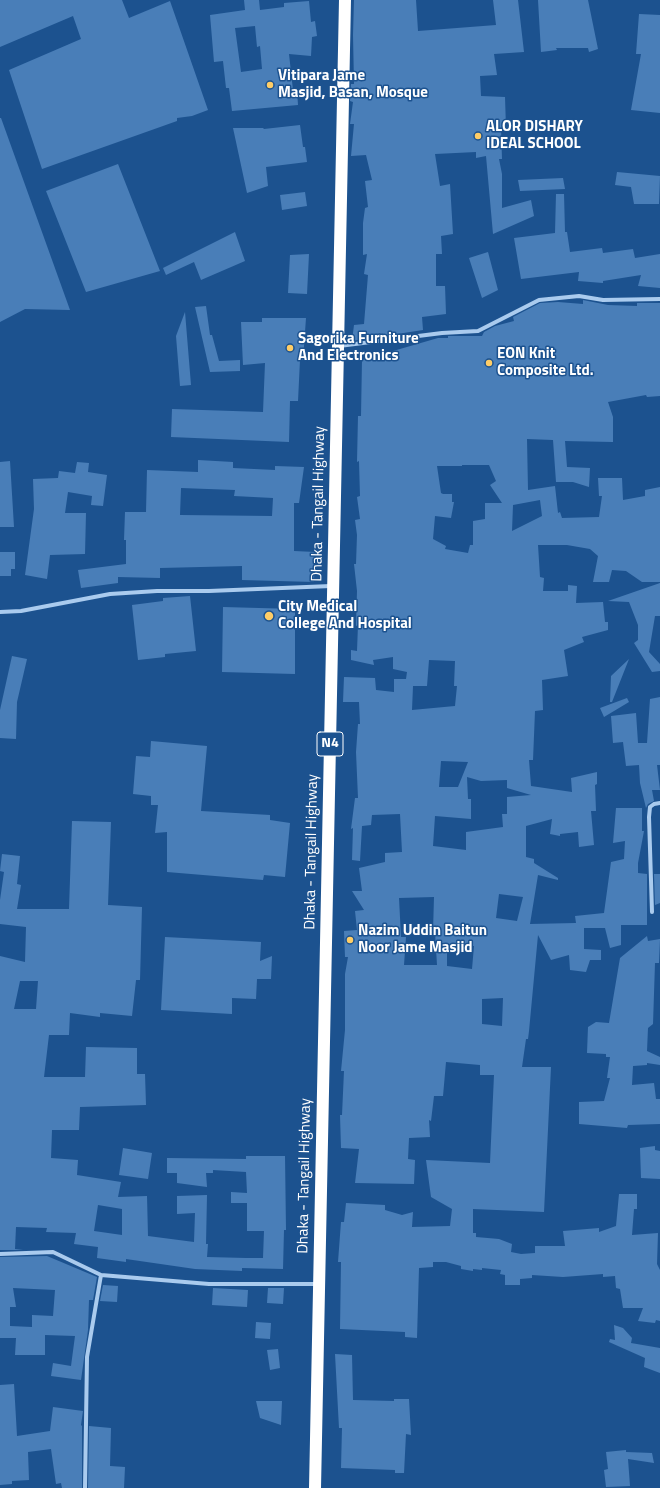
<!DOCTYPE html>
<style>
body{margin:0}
canvas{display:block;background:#1c528f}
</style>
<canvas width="660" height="1488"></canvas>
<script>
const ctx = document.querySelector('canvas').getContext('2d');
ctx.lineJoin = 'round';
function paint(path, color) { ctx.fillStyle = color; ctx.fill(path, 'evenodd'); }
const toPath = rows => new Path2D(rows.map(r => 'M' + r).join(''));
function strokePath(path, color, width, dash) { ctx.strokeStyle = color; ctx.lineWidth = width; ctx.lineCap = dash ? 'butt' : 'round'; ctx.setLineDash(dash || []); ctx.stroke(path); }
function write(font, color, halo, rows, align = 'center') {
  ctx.font = font + ' "Titillium Web",sans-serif'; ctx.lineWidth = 3; ctx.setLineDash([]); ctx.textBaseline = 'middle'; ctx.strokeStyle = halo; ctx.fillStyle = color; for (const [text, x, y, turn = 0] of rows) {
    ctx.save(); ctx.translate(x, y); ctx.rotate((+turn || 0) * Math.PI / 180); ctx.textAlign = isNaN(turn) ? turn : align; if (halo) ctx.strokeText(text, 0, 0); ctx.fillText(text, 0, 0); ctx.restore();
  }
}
const building = toPath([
 [0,0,122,0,129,18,170,1,208,110,192,116,177,118,177,121,42,169,9,70,81,39,73,16,0,47],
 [244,0,259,0,260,10,284,7,284,3,309,1,311,22,315,21,317,36,312,37,311,56,289,54,293,90,297,90,298,105,232,111,229,88,226,88,223,61,214,62,210,15,245,10],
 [255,26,257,47,260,46,262,69,241,72,235,28],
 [354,0,416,0,418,31,496,25,493,0,518,0,524,52,494,54,497,75,480,76,481,96,505,97,506,128,501,129,502,159,499,159,502,174,502,208,531,200,534,216,493,234,486,156,476,158,476,152,435,154,440,186,450,184,453,234,441,236,442,254,436,254,436,286,445,286,446,314,422,317,423,330,352,341,354,325,364,324,368,275,364,274,367,254,363,255,363,223,365,208,368,207,365,181,372,180,366,155,351,156,354,124,350,124,353,102,350,101,351,84,354,84,353,35],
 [538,0,588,0,598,49,589,52,588,48,556,48,557,50,541,52],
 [639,14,660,15,660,113,631,110,641,54,636,54],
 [0,118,1,118,70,310,25,309,0,322],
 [300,125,303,147,305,147,307,162,266,167,268,186,247,193,233,128,263,128,264,129],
 [118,164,160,271,86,292,46,191],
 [617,172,660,176,659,204,634,204,631,187,615,185],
 [563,178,565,189,520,191,518,180],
 [305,192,307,206,282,210,280,195],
 [556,194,564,194,565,232,567,232,570,252,602,248,603,253,633,249,635,258,660,254,660,288,638,286,641,275,603,281,603,283,578,281,579,272,521,279,514,238,555,233],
 [235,232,245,261,201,280,194,262,166,275,163,268],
 [488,252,498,290,482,298,469,258],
 [309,254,307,294,288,293,290,255],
 [583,300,608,305,637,306,637,303,660,303,660,396,647,397,646,395,608,402,613,417,613,442,565,441,567,467,590,468,589,487,573,482,556,482,553,440,527,439,528,490,555,486,558,513,560,512,562,518,599,517,602,496,599,496,598,478,622,478,623,500,645,496,645,490,660,487,660,582,642,582,626,571,612,570,609,582,593,582,598,556,590,549,567,545,538,545,540,577,544,578,543,591,568,591,568,585,577,586,576,603,603,602,605,622,608,622,608,630,582,637,584,642,564,650,568,676,542,680,543,710,535,711,533,760,529,760,531,786,572,792,571,778,597,772,597,784,595,785,596,811,591,811,594,845,579,847,578,832,560,834,560,836,550,834,552,819,526,826,526,857,534,859,534,863,558,878,558,880,538,875,530,924,576,923,575,916,604,913,611,862,624,859,625,841,613,843,616,808,642,808,642,831,644,831,638,863,638,873,647,874,647,925,621,925,621,945,610,948,605,928,584,928,584,949,601,950,601,960,590,960,586,972,570,970,569,955,551,960,538,935,529,1031,528,1039,526,1039,522,1067,551,1067,544,1212,473,1209,473,1233,476,1233,476,1237,499,1239,512,1244,511,1252,521,1254,535,1253,535,1246,565,1246,563,1231,599,1228,599,1232,616,1226,619,1194,637,1194,637,1209,634,1209,632,1235,658,1233,657,1264,660,1270,660,1321,656,1320,655,1323,638,1321,643,1308,623,1308,620,1289,616,1288,615,1276,603,1277,603,1274,563,1277,532,1275,532,1278,520,1279,520,1285,505,1285,505,1275,500,1274,501,1270,482,1268,482,1270,473,1269,473,1271,461,1269,461,1266,446,1262,433,1262,433,1267,419,1268,417,1338,405,1337,405,1332,340,1329,341,1262,338,1262,341,1222,344,1222,346,1203,385,1205,385,1210,402,1215,413,1212,412,1227,450,1226,452,1209,431,1197,426,1160,490,1163,494,1075,480,1075,480,1065,446,1062,443,1096,434,1096,431,1121,429,1120,430,1137,409,1138,408,1159,415,1160,414,1184,355,1183,359,1149,341,1148,340,1115,342,1115,344,1071,341,1071,345,1030,345,974,348,957,345,957,344,931,357,930,355,911,364,910,352,891,362,891,359,868,385,862,385,853,402,852,400,814,372,815,371,825,362,826,360,861,352,860,353,828,351,829,355,798,358,798,356,752,358,724,360,724,359,702,343,702,344,677,375,678,376,690,394,692,394,679,406,679,407,672,393,669,393,657,373,660,374,665,351,660,351,650,357,651,358,625,356,626,357,591,354,564,356,564,357,535,355,520,360,519,357,497,360,496,359,461,357,462,358,416,361,416,362,360,438,338,448,338,448,336,482,336,484,332,495,326,514,321,513,317,540,303,558,302,583,304],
 [462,465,489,465,496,481,490,485,502,503,485,503,485,519,473,521,473,545,470,545,468,553,445,549,446,546,433,539,435,516,451,518,454,502,452,502,452,494,443,494,441,493,437,466,462,466],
 [540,500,542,516,512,531,513,505],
 [429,660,455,661,454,686,457,686,455,706,412,710,413,686,427,686],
 [441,761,468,762,458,787,439,787],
 [467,777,481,781,507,780,507,788,531,795,507,797,507,814,502,814,503,827,466,832,466,850,433,846,435,816,471,819,471,799,468,799],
 [499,894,523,897,517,921,496,918],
 [434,897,433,932,435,932,437,965,404,965,406,937,401,937,399,898],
 [447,946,474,946,472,969,447,966],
 [503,998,502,1026,482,1024,482,999],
 [206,306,210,335,212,335,219,361,240,360,240,371,210,372,195,307],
 [185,312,191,385,180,386,176,336],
 [262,318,306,318,303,360,300,360,298,401,290,401,289,442,171,437,172,409,263,412,265,363,243,365,241,322,262,322],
 [198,460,233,462,233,468,275,470,275,466,304,467,299,503,294,503,294,551,315,552,314,582,242,580,242,566,160,568,160,578,118,577,118,583,81,588,78,570,126,564,126,540,124,540,125,512,146,512,147,470,198,472],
 [181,488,235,490,234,496,273,498,272,516,180,515],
 [10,461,14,527,0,527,0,462],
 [77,462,89,463,88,472,107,475,103,506,91,505,92,496,68,492,65,513,86,513,85,554,50,555,47,579,25,575,34,509,33,479,58,478,59,471,75,473],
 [0,552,15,552,15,569,11,569,11,576,0,576],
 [660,583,660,616,655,616,649,652,660,664,660,671,652,672,634,643,638,640,638,625,629,602,608,601],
 [190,596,196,651,165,654,165,657,138,660,132,605,163,601,163,598],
 [223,607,295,609,295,674,222,672],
 [12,656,27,659,17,702,16,739,0,738,0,710],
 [629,659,612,702,610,702,611,676],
 [660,697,660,765,657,765,660,790,652,790,654,801,648,804,646,808,640,783,639,765,626,766,623,742,613,743,611,716,636,713,638,743,647,743,650,699],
 [627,698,629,702,604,717,600,708],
 [151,741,207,746,201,811,270,815,270,820,290,823,285,877,264,875,263,880,167,872,167,832,155,833,158,805,151,805,151,796,133,794,136,756,150,757],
 [72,821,111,822,108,905,142,907,140,980,136,980,132,1016,100,1013,100,1017,70,1013,69,1035,49,1035,44,1077,85,1077,86,1047,137,1048,137,1074,145,1074,146,1105,80,1107,79,1130,52,1130,51,1158,78,1160,77,1175,121,1182,118,1197,147,1196,148,1236,194,1242,195,1213,177,1214,177,1196,207,1195,206,1244,208,1244,207,1257,246,1258,263,1258,264,1231,247,1231,247,1203,231,1203,231,1192,247,1193,246,1172,213,1170,213,1173,206,1173,207,1187,177,1183,177,1173,167,1173,167,1158,246,1159,246,1156,285,1156,286,1230,284,1230,283,1269,242,1268,242,1271,195,1269,126,1259,126,1262,97,1258,98,1247,74,1244,76,1233,46,1232,47,1228,16,1227,15,1249,23,1250,0,1250,0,956,25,962,26,927,0,924,0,900,4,872,0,871,2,854,20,856,17,884,21,885,17,909,69,909],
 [20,981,38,981,36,1009,14,1009],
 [98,1205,122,1209,122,1235,94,1231],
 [654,874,660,874,660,903,655,905],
 [647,936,648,941,660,939,659,963,655,963,653,1024,648,1028,647,1051,660,1057,660,1065,647,1063,647,1065,633,1066,632,1085,654,1083,656,1099,660,1099,660,1124,628,1125,627,1128,579,1124,579,1102,604,1101,610,1078,607,1078,610,1057,606,1057,606,1054,587,1053,588,1027,596,1022,609,1023,620,958],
 [165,937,261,942,260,961,272,956,271,979,257,979,256,999,232,998,232,1014,161,1010],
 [655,1146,655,1150,660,1151,660,1179,641,1178,640,1148],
 [123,1148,152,1153,148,1179,119,1175],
 [47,1256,97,1277,93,1300,89,1300,88,1330,81,1380,51,1376,53,1363,71,1366,75,1336,45,1335,45,1355,15,1355,16,1338,0,1338,0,1257],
 [13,1288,55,1290,53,1316,32,1315,32,1327,10,1326,10,1307,16,1307],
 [103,1285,118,1286,117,1302,100,1301],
 [213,1288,248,1290,247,1307,212,1305],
 [268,1288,284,1288,283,1304,267,1303],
 [256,1322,271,1323,270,1339,255,1338],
 [614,1325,623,1328,632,1338,631,1343,660,1348,660,1373,644,1367,645,1358,609,1342,610,1339,615,1340],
 [278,1349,280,1368,270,1370,267,1350],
 [335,1354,352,1355,353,1400,394,1401,394,1399,409,1399,411,1435,406,1434,404,1473,395,1473,395,1470,341,1468,342,1428,339,1428],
 [14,1384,17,1436,50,1431,53,1407,83,1411,81,1425,82,1426,82,1488,62,1488,61,1483,56,1484,51,1449,28,1452,29,1480,12,1481,12,1484,0,1485,0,1385],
 [256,1401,282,1401,281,1425,260,1418],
 [89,1426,111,1428,110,1466,125,1467,124,1488,88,1488],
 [626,1450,626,1452,652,1453,654,1463,628,1459,630,1486,606,1487,604,1470,608,1469,606,1452]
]);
const street = toPath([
 [339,346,442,333,478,331,539,300,579,296,603,300,660,299],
 [0,612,21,611,110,594,157,591,209,591,331,586],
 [652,912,649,817,650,807,654,804,660,803],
 [0,1254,53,1252,101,1275,209,1284,317,1284],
 [85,1488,87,1357,101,1275]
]);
const highway = toPath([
 [315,1488,345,0]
]);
const markers = [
 [270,85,4,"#fecd67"],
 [478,136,4,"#fecd67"],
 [290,348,4,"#fecd67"],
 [489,363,4,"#fecd67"],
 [269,616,5,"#fecd67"],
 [350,940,4,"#fecd67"]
];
const shields = [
 [330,744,26]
];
const shieldNames = [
 ["N4",330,744]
];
const poiNames = [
 ["Vitipara Jame",278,76],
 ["Masjid, Basan, Mosque",278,93],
 ["ALOR DISHARY",486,127],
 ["IDEAL SCHOOL",486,144],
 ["Sagorika Furniture",298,339],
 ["And Electronics",298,356],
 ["EON Knit",497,354],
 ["Composite Ltd.",497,371],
 ["City Medical",278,607],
 ["College And Hospital",278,624],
 ["Nazim Uddin Baitun",358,931],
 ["Noor Jame Masjid",358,948]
];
const streetNames = [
 ["Dhaka - Tangail Highway",319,504,-89],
 ["Dhaka - Tangail Highway",312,852,-89],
 ["Dhaka - Tangail Highway",305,1176,-89]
];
paint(building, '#497eb8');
strokePath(street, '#aacbee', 4);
strokePath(highway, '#fff', 12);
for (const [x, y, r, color] of markers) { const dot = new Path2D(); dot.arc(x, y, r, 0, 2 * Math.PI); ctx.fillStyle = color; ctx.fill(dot); strokePath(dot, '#1c528f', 1.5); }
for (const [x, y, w] of shields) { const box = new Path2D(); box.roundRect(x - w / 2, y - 12, w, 24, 3); ctx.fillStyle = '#1c528f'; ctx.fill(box); strokePath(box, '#fff', 1); }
write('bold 14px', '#fff', null, shieldNames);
write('bold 15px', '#fff', '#1c528f', poiNames, 'left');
write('15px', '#fff', '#1c528f', streetNames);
</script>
